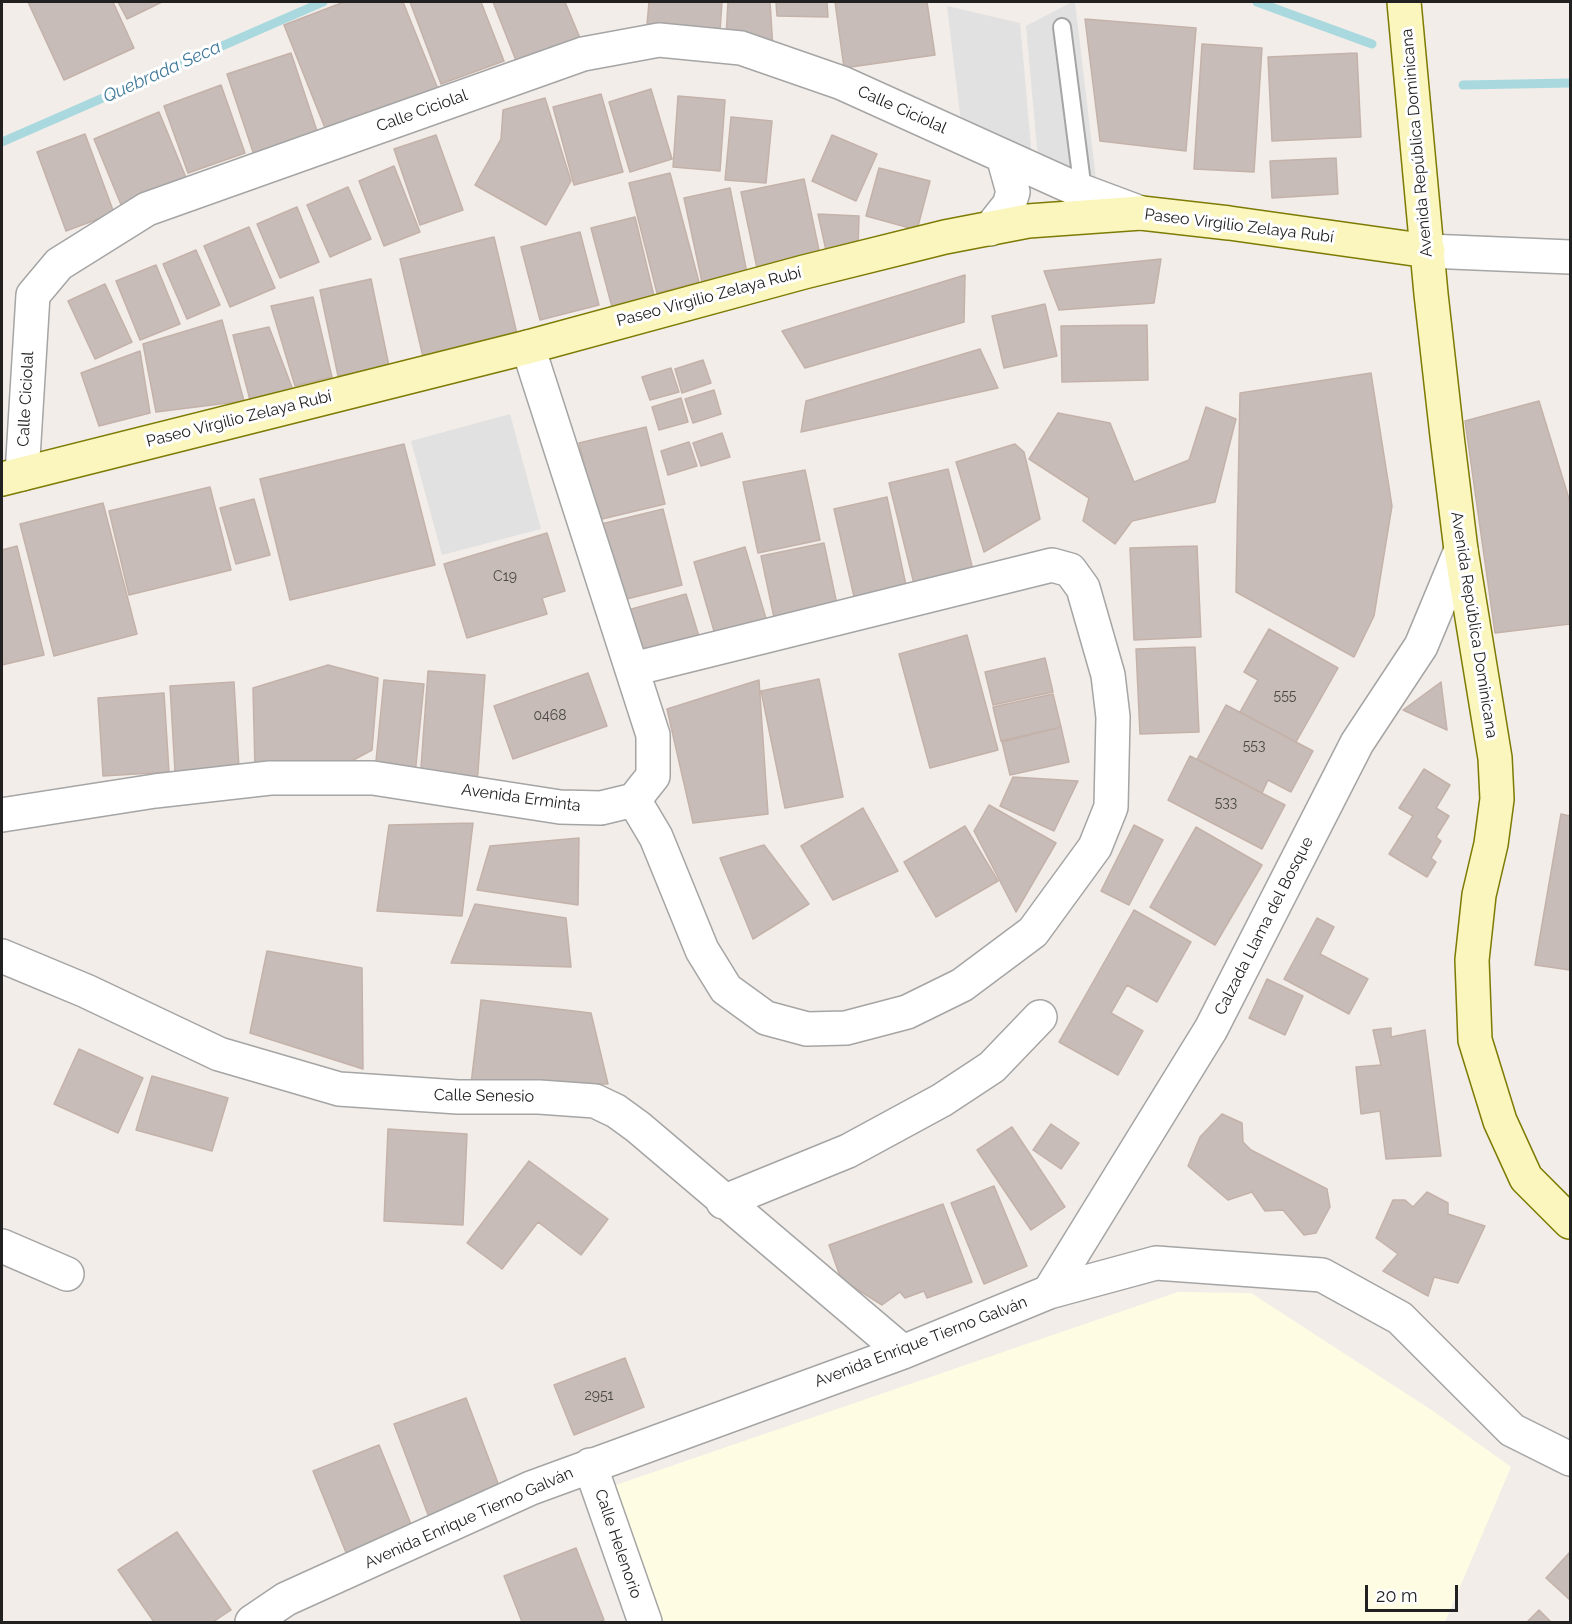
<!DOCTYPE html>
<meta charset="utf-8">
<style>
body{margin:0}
#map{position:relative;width:1572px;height:1624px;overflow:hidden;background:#f2ede8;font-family:Raleway,sans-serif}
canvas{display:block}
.frame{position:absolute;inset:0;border:3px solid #212121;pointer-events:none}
.scale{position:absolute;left:1365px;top:1585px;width:93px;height:27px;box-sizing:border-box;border:3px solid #212121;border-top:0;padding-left:8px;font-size:18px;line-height:21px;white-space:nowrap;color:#212121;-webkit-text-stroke:4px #fff;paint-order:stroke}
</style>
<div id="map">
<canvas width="1572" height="1624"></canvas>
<div class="frame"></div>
<div class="scale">20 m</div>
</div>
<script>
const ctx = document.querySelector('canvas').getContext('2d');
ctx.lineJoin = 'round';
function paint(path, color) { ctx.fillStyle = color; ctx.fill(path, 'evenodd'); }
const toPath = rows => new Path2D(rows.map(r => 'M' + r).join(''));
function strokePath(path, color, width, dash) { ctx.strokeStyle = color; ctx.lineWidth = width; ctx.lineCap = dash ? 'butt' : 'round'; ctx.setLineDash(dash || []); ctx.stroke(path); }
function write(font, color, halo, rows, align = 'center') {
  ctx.font = font + ' Raleway,sans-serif'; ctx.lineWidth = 6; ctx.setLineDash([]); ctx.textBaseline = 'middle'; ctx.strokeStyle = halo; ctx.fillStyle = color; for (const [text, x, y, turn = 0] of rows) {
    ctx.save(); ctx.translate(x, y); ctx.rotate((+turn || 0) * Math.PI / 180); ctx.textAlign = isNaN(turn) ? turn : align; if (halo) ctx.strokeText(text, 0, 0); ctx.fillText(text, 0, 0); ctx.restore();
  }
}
const education = toPath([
 [1178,1292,1251,1293,1433,1411,1511,1467,1445,1622,659,1622,607,1488]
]);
const parking = toPath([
 [1072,2,1075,2,1097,188,1038,158,1026,26],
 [947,6,1020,23,1032,158,962,131],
 [510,414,541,529,442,555,411,441]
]);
const stream = toPath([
 [1257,2,1372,44],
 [1463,85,1570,83],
 [2,142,323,2]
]);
const building = toPath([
 [28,2,113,2,134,48,64,80,28,2],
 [118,2,162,2,127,19,118,2],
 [344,2,403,2,438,89,327,133,284,25,344,2],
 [410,2,481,2,504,61,441,84,410,2],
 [493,2,565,2,580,38,517,63,493,2],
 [649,2,722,2,720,31,647,25,649,2],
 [728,2,770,2,773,49,726,37,728,2],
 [776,2,827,2,828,17,777,16,776,2],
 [835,2,927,2,935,55,844,68,835,2],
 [1085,19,1196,28,1186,151,1100,141,1085,19],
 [1202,44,1262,48,1254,172,1194,169,1202,44],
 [291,53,318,134,254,155,227,74,291,53],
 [1357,53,1361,137,1272,141,1268,57,1357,53],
 [221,85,245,153,188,173,164,106,221,85],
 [651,89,672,159,630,172,609,102,651,89],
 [601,94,623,172,574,185,553,107,601,94],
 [678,96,725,100,720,171,673,167,678,96],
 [545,98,571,181,546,225,475,185,501,139,503,110,545,98],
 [159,112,187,180,122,207,94,139,159,112],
 [731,117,772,121,766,183,725,180,731,117],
 [85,134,114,213,66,231,37,152,85,134],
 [436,135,463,210,420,225,394,149,436,135],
 [832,135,877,154,856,201,812,181,832,135],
 [1336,158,1338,194,1272,198,1270,161,1336,158],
 [394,166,420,232,384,246,359,181,394,166],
 [879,168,930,181,917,230,866,216,879,168],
 [670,173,699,282,657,293,629,183,670,173],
 [804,179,820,255,757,268,741,192,804,179],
 [348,187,371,239,330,257,307,205,348,187],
 [730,188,747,273,702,282,684,198,730,188],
 [297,207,319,262,280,278,257,224,297,207],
 [818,214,859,216,858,248,827,255,818,214],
 [635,217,654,296,612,307,591,228,635,217],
 [249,227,275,288,230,307,204,246,249,227],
 [580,232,599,305,540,320,521,247,580,232],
 [494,237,518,338,424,361,400,259,494,237],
 [196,250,220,305,187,319,163,264,196,250],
 [1161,259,1154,303,1059,310,1044,271,1161,259],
 [156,265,180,324,140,340,116,281,156,265],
 [965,275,964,322,805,368,782,331,965,275],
 [371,279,389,366,338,376,320,290,371,279],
 [105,284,132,342,95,359,68,301,105,284],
 [313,297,332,377,295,386,271,306,313,297],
 [1045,304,1057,356,1004,368,992,316,1045,304],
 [222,320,244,401,156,412,143,344,222,320],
 [1147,325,1148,380,1062,382,1061,326,1147,325],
 [269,327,293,390,250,400,233,335,269,327],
 [980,349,998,388,801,432,806,401,980,349],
 [140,351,150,413,99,426,81,373,140,351],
 [703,360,711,383,682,393,675,369,703,360],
 [671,368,679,392,650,400,642,377,671,368],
 [1371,373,1392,506,1374,616,1354,657,1236,592,1240,393,1371,373],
 [714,390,721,414,693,423,685,399,714,390],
 [681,398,688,422,659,430,652,407,681,398],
 [1539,401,1570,502,1570,624,1495,633,1465,421,1539,401],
 [1206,407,1236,419,1215,502,1132,521,1115,544,1083,521,1089,498,1029,459,1058,413,1110,423,1134,482,1189,460,1206,407],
 [646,427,665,504,598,520,579,443,646,427],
 [722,433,730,457,701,466,693,443,722,433],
 [689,442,697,466,668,475,661,451,689,442],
 [404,444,435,565,290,600,260,479,404,444],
 [1015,444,1024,452,1040,519,984,552,956,462,1015,444],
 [948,469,973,570,914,584,889,483,948,469],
 [805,470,820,540,758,553,743,482,805,470],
 [210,487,231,570,129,595,109,511,210,487],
 [887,497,907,590,855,601,834,509,887,497],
 [254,499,270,555,236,564,220,508,254,499],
 [103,503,137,634,54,656,20,524,103,503],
 [663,509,682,585,615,602,597,525,663,509],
 [547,533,565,591,542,598,547,614,467,638,444,564,547,533],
 [824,543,839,614,776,627,761,556,824,543],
 [17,546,44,655,2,665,2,550,17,546],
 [1197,546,1201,637,1134,640,1130,548,1197,546],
 [745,547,767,622,716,638,694,562,745,547],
 [686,594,701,643,641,660,628,610,686,594],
 [1269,629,1338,668,1296,742,1240,712,1258,680,1244,672,1269,629],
 [967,635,998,750,930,768,899,654,967,635],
 [1195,647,1199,732,1140,734,1136,649,1195,647],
 [1045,658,1053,692,993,705,985,672,1045,658],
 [328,665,378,678,372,750,333,771,255,770,253,688,328,665],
 [428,671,485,675,477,785,420,781,428,671],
 [588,673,607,726,513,759,494,706,588,673],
 [819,679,843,797,785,808,761,691,819,679],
 [384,680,424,684,415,775,375,771,384,680],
 [759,680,768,814,693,823,667,709,759,680],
 [234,682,239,768,175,772,170,686,234,682],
 [1441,682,1447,730,1403,710,1441,682],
 [164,693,169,772,103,776,98,698,164,693],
 [1053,694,1061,727,1001,741,993,707,1053,694],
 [1226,705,1313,751,1291,792,1268,780,1262,793,1197,759,1226,705],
 [1061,727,1069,762,1010,775,1002,742,1061,727],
 [1190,756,1285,805,1262,849,1168,800,1190,756],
 [1424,769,1450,785,1436,808,1449,816,1436,837,1441,841,1431,858,1436,862,1427,877,1389,854,1413,816,1399,808,1424,769],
 [1013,777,1078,781,1054,831,1000,806,1013,777],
 [989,805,1056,843,1016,912,974,831,989,805],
 [863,808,898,871,833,900,801,846,863,808],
 [1561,814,1570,816,1570,970,1535,965,1561,814],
 [473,823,462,916,377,911,389,825,473,823],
 [1134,825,1163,840,1129,905,1101,891,1134,825],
 [965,826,998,881,936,917,904,862,965,826],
 [1196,827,1262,865,1215,945,1150,907,1196,827],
 [579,838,578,905,477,890,490,846,579,838],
 [764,845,809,904,753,939,720,858,764,845],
 [475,904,566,918,571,967,451,963,475,904],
 [1134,910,1191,942,1157,1002,1127,985,1111,1013,1143,1031,1118,1075,1059,1042,1134,910],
 [1317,918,1334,927,1320,954,1368,979,1349,1014,1284,979,1317,918],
 [267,951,362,968,363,1069,250,1033,267,951],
 [1267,979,1303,996,1285,1035,1249,1018,1267,979],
 [481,1000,591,1013,608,1084,471,1084,481,1000],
 [1391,1028,1391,1037,1425,1030,1441,1156,1386,1159,1380,1111,1361,1114,1356,1067,1381,1065,1373,1030,1391,1028],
 [79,1049,143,1078,118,1133,54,1104,79,1049],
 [152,1076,228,1098,212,1151,136,1130,152,1076],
 [1222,1114,1242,1123,1243,1142,1251,1150,1327,1189,1330,1207,1316,1233,1304,1235,1283,1210,1265,1211,1252,1192,1228,1200,1188,1166,1200,1137,1222,1114],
 [1051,1124,1079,1143,1061,1169,1033,1150,1051,1124],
 [1012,1127,1065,1207,1031,1230,977,1150,1012,1127],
 [388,1129,467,1134,463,1225,384,1221,388,1129],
 [529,1161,608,1219,581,1255,538,1222,502,1269,467,1243,529,1161],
 [994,1186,1027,1266,984,1284,951,1203,994,1186],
 [1427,1192,1448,1203,1448,1214,1485,1226,1458,1283,1434,1277,1428,1296,1383,1271,1398,1254,1376,1238,1393,1200,1405,1200,1413,1207,1427,1192],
 [943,1204,972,1282,927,1298,924,1291,905,1298,900,1292,882,1305,841,1279,829,1245,943,1204],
 [625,1358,644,1407,574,1435,554,1385,625,1358],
 [466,1398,502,1494,430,1520,394,1424,466,1398],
 [379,1445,415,1534,349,1560,313,1471,379,1445],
 [177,1532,231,1610,213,1622,154,1622,118,1570,177,1532],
 [576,1548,604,1620,597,1622,522,1622,504,1576,576,1548],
 [1570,1552,1570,1600,1546,1578,1570,1552],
 [1539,1610,1551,1622,1527,1622,1539,1610]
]);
const lane = toPath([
 [1062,27,1083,191]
]);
const street = toPath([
 [990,229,1009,205,1013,192,1003,156],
 [1428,251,1570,257],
 [22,474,33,295,59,264,147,209,583,54,659,40,741,48,842,83,1074,188,1141,213],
 [633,669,1052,565,1070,570,1083,588,1108,675,1113,717,1111,807,1095,847,1033,932,962,985,907,1012,846,1028,807,1029,766,1018,726,989,702,950,656,837,634,800],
 [2,815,155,791,270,778,373,778,560,807,601,808,634,800,653,776,653,735,528,347],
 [2,956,86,991,219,1054,339,1089,458,1097,539,1097,595,1101,616,1111,638,1127,903,1352],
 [723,1202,848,1151,942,1100,992,1067,1040,1017],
 [2,1246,67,1274],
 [1049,1292,1211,1029,1357,743,1421,646,1461,550],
 [590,1465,645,1622],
 [252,1622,286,1599,531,1488,903,1352,1049,1292,1156,1263,1322,1275,1400,1318,1512,1430,1570,1459]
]);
const secondary = toPath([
 [1404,2,1431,294,1447,436,1461,550,1495,758,1497,799,1491,844,1479,895,1472,960,1475,1040,1500,1121,1526,1178,1570,1222],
 [2,479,528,347,804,272,945,237,1028,221,1141,213,1229,223,1428,251]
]);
const numberNames = [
 ["C19",505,577],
 ["555",1285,696],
 ["0468",550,716],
 ["553",1254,746],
 ["533",1226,803],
 ["2951",599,1396]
];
const streetNames = [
 ["Calle Ciciolal",902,110,24],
 ["Calle Ciciolal",422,111,-20],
 ["Avenida República Dominicana",1417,143,-95],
 ["Paseo Virgilio Zelaya Rubí",1239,226,7],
 ["Paseo Virgilio Zelaya Rubí",709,297,-15],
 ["Calle Ciciolal",26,399,-87],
 ["Paseo Virgilio Zelaya Rubí",239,419,-14],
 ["Avenida República Dominicana",1474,625,81],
 ["Avenida Erminta",521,798,8],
 ["Calzada Llama del Bosque",1264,926,-63],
 ["Calle Senesio",484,1096,1],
 ["Avenida Enrique Tierno Galván",921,1342,-21],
 ["Avenida Enrique Tierno Galván",469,1518,-24],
 ["Calle Helenorio",618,1544,71]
];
const waterNames = [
 ["Quebrada Seca",162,72,-24]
];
paint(education, '#fffce4');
paint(parking, '#e1e1e1');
strokePath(stream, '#a9d9df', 9);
paint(building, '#c7bcb7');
strokePath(building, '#c4b2aa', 1.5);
strokePath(lane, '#a5a5a5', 20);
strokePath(street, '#a5a5a5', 36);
strokePath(secondary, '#7d7b04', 36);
strokePath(lane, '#fff', 16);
strokePath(street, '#fff', 33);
strokePath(secondary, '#faf6bd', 33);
write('14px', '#4a4846', null, numberNames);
write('16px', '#212121', '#fff', streetNames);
write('italic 18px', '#437a9b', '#fff', waterNames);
</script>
